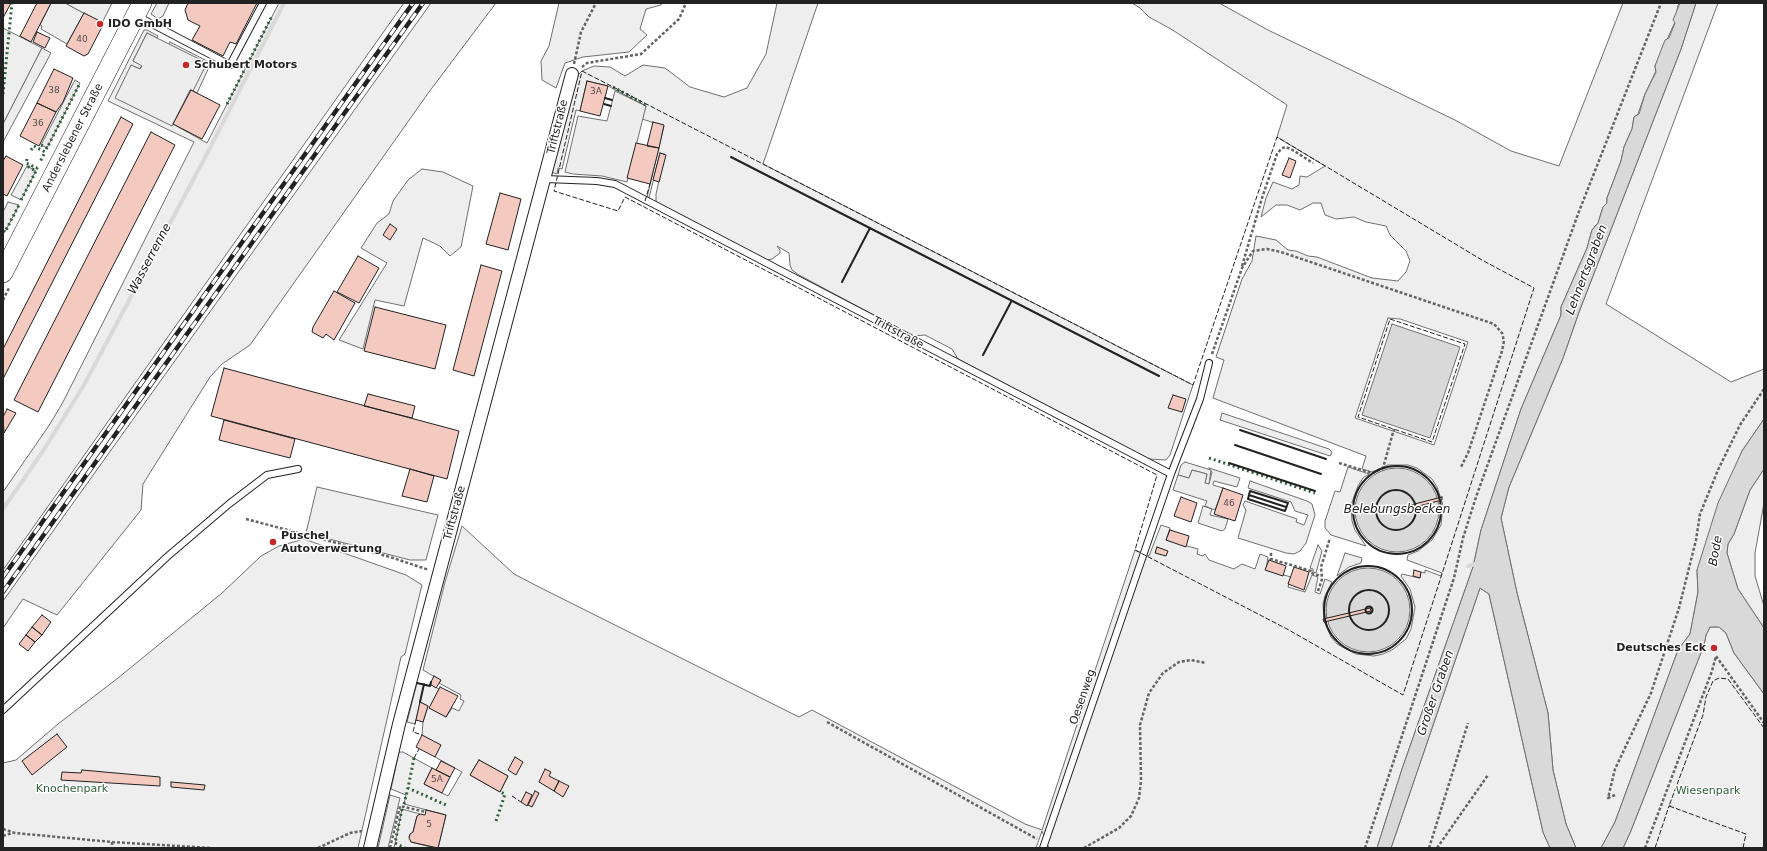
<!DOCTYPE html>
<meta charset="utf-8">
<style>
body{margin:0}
#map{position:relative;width:1767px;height:851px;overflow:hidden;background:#fff;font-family:"DejaVu Sans",sans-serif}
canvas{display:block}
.frame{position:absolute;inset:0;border:4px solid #222;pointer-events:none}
</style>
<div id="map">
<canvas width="1767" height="851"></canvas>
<div class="frame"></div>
</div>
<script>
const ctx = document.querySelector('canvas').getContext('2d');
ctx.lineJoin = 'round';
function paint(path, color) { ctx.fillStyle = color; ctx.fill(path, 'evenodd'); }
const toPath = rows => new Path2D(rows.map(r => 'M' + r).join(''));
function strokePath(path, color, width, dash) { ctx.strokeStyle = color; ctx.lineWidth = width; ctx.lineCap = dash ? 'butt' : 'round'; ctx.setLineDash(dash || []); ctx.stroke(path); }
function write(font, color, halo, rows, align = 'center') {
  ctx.font = font + ' "DejaVu Sans",sans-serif'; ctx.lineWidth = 3; ctx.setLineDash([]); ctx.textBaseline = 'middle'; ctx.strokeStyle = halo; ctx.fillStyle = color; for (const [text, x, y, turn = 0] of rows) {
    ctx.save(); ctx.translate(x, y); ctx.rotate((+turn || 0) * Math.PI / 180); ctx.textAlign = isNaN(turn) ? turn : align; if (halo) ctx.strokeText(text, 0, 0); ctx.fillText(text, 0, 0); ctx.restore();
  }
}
const green = toPath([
 [51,3,65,3,84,13,67,44,41,29,42,26,40,25,51,3],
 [157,3,169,3,163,16,158,19,151,14,157,3],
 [279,3,404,3,3,570,3,492,50,424,63,402,194,142,108,101,144,30,147,30,158,36,157,38,147,33,133,61,142,65,140,69,131,65,172,126,173,124,207,143,279,3],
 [431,3,496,3,429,92,250,345,222,364,210,377,143,484,141,510,57,615,23,599,3,628,3,601,431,3],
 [559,3,662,3,661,5,646,9,640,29,647,35,629,52,583,57,565,63,556,88,542,80,541,61,549,46,559,3],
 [777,3,818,3,763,164,1193,385,1170,455,1166,460,1149,459,958,359,952,349,925,335,913,336,799,275,792,270,790,265,789,253,777,246,780,250,780,253,772,259,767,260,656,202,656,194,665,154,660,153,649,198,647,197,664,126,642,119,646,106,608,86,587,81,580,111,576,110,562,169,558,168,557,174,551,172,578,75,582,71,594,66,610,67,625,76,643,65,665,68,690,87,724,97,747,88,766,54,777,3],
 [1132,3,1219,3,1268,30,1455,120,1511,151,1559,166,1623,3,1680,3,1678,5,1675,22,1655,66,1656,71,1645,94,1638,114,1634,117,1632,129,1624,147,1621,161,1607,198,1607,203,1603,207,1598,223,1592,230,1587,248,1561,307,1561,315,1521,409,1481,530,1473,567,1402,769,1377,848,1049,848,1042,831,1036,848,438,848,446,815,404,804,406,795,391,789,399,752,403,752,432,768,424,784,448,796,462,772,435,757,422,735,423,722,428,706,420,702,415,724,407,722,417,683,429,686,430,684,439,689,430,708,446,717,452,708,459,711,464,701,460,699,461,695,439,683,440,680,423,670,445,582,462,526,514,574,539,587,799,717,812,710,1025,824,1042,830,1135,550,1149,556,1161,525,1170,528,1166,540,1198,549,1197,554,1203,556,1205,554,1209,560,1234,569,1242,564,1255,569,1260,554,1268,557,1266,570,1291,577,1288,587,1305,592,1312,575,1318,577,1315,592,1320,594,1325,579,1332,582,1325,596,1323,604,1324,621,1331,637,1337,644,1356,654,1374,656,1383,654,1392,650,1406,639,1411,629,1415,607,1410,589,1401,576,1402,574,1419,578,1421,572,1425,573,1425,570,1441,576,1442,573,1407,560,1408,555,1418,551,1432,540,1441,525,1443,505,1437,487,1432,479,1417,468,1408,465,1388,465,1372,472,1362,469,1366,456,1213,398,1224,360,1216,357,1242,279,1252,261,1256,236,1276,240,1288,250,1296,251,1308,256,1317,257,1372,278,1398,281,1406,272,1410,261,1406,251,1390,235,1386,226,1366,222,1354,217,1336,219,1325,215,1321,203,1313,203,1300,210,1287,205,1276,205,1261,217,1266,198,1273,182,1292,189,1299,185,1300,176,1307,177,1325,166,1277,137,1287,105,1171,29,1149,17,1140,8,1132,3],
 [1388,318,1400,319,1468,342,1434,445,1355,418,1388,318],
 [479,760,508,776,500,792,470,775,479,760],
 [1696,3,1718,3,1606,304,1731,382,1764,369,1764,419,1742,451,1697,570,1698,592,1690,634,1678,650,1615,822,1601,848,1576,848,1566,824,1553,770,1548,713,1517,593,1501,518,1509,487,1563,358,1579,312,1681,49,1696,3],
 [3,28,42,48,3,124,3,28],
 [170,42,211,63,197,93,193,91,169,44,170,42],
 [75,80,80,83,47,148,41,145,75,80],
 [27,166,36,171,21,200,11,195,27,166],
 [422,169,443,172,473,186,461,247,450,256,440,246,423,238,404,306,375,300,363,349,339,340,387,263,361,248,377,223,389,214,393,201,408,180,422,169],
 [8,202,19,205,5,232,3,231,3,212,8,202],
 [1222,413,1329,449,1332,452,1330,456,1220,420,1222,413],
 [1185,462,1211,470,1209,484,1205,483,1207,474,1192,470,1189,478,1178,475,1181,465,1185,462],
 [1348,467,1369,474,1363,478,1358,486,1351,505,1352,521,1355,530,1366,546,1331,535,1325,528,1325,521,1335,491,1340,492,1348,467],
 [1764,469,1764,503,1755,553,1755,576,1764,606,1764,628,1738,589,1727,553,1728,544,1734,534,1750,490,1764,469],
 [1250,481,1307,501,1312,504,1315,515,1306,543,1300,551,1294,554,1286,553,1238,538,1246,510,1243,505,1245,501,1297,519,1296,522,1304,525,1308,515,1295,511,1291,502,1248,488,1250,481],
 [317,487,438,515,426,560,410,560,306,533,317,487],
 [1203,506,1212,509,1210,515,1228,519,1225,529,1222,531,1198,523,1203,506],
 [304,539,406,575,422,585,405,654,401,657,358,848,3,848,3,763,16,760,58,724,118,678,222,593,261,556,279,546,304,539],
 [1318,545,1322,551,1316,573,1313,572,1313,569,1310,568,1318,545],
 [1345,553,1362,558,1361,563,1349,567,1337,576,1345,553],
 [1480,588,1489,594,1543,832,1550,848,1391,848,1480,588],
 [1710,627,1719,627,1726,633,1734,653,1764,694,1764,848,1623,848,1630,833,1704,645,1706,635,1710,627],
 [390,795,400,798,388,848,378,848,390,795],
 [402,809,420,814,417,816,413,832,409,836,411,842,435,848,394,848,402,809]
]);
const parking = toPath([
 [65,3,112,3,102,23,65,3],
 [147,33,207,63,193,91,190,90,172,126,115,98,131,65,140,69,142,66,133,61,147,33],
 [42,48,51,53,3,142,3,124,42,48],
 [615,91,646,106,627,182,602,176,573,174,565,172,578,116,607,121,615,91],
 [1209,468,1240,478,1237,487,1214,481,1213,485,1223,488,1215,510,1205,506,1207,501,1173,490,1178,475,1189,478,1192,470,1207,474,1205,483,1209,484,1212,472,1209,468]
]);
const water = toPath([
 [1680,3,1696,3,1681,49,1579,312,1563,358,1509,487,1501,518,1517,593,1548,713,1553,770,1566,824,1576,848,1550,848,1543,832,1489,594,1480,588,1391,848,1377,848,1402,769,1473,567,1481,530,1521,409,1561,315,1561,307,1587,248,1592,230,1598,223,1603,207,1607,203,1607,198,1621,161,1624,147,1632,129,1634,117,1639,114,1645,94,1656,72,1655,66,1665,40,1669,38,1675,23,1673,20,1680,3],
 [1392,324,1460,347,1430,438,1362,415,1392,324],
 [1764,419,1764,469,1750,490,1734,534,1728,544,1727,553,1738,589,1764,628,1764,694,1734,653,1726,633,1719,627,1710,627,1706,635,1704,645,1630,833,1623,848,1601,848,1615,822,1678,650,1690,634,1698,592,1697,570,1718,503,1742,451,1764,419],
 '1355 510a42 42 0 1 1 84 0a42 42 0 1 1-84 0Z',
 '1326 610a42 42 0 1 1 84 0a42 42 0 1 1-84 0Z'
]);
const stream = toPath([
 [3,509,43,451,84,385,209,150,284,3],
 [1468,566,1479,563]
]);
const building = toPath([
 [3,3,11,3,3,18,3,3],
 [37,3,51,3,31,42,20,36,37,3],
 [188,3,257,3,236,44,230,42,223,56,192,40,200,26,188,20,185,10,188,3],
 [84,13,104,23,88,54,84,56,66,46,84,13],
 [37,32,50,38,45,48,33,42,37,32],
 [54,69,73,78,63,102,56,112,37,103,54,69],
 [587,81,608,86,600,116,580,111,587,81],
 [191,90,220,105,202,139,173,124,191,90],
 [37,103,56,112,39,146,20,136,37,103],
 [121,117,133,124,3,379,3,349,121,117],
 [653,122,664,125,659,148,647,146,653,122],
 [151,132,175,145,38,412,14,400,151,132],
 [636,143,659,148,650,184,627,178,636,143],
 [660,153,666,155,659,182,653,180,660,153],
 [6,156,23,165,7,196,3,194,3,161,6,156],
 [1289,158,1296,161,1290,178,1282,175,1289,158],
 [500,193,521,199,508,250,486,244,500,193],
 [390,224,397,229,390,240,383,235,390,224],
 [358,256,379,268,359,303,337,292,358,256],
 [481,265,502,271,474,376,453,370,481,265],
 [334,291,355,303,334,340,326,334,323,338,312,332,313,327,334,291],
 [375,307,446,325,435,369,364,351,375,307],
 [224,368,459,431,447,479,211,416,224,368],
 [368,394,415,406,412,418,364,406,368,394],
 [1173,395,1186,399,1182,412,1168,408,1173,395],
 [7,409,16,413,4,433,3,417,7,409],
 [224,420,295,439,290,458,219,440,224,420],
 [410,469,434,476,427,502,402,496,410,469],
 [1223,488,1243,495,1235,521,1214,514,1223,488],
 [1181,497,1197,503,1191,522,1174,516,1181,497],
 [1442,497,1442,500,1396,512,1395,509,1442,497],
 [1170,530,1189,536,1186,547,1166,540,1170,530],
 [1157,547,1168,551,1166,556,1155,553,1157,547],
 [1269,560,1286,566,1283,576,1265,570,1269,560],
 [1294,567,1309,572,1304,590,1288,584,1294,567],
 [1414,570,1421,572,1420,578,1413,576,1414,570],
 [1370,608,1371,611,1324,622,1323,619,1370,608],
 [42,615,51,622,42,635,32,627,42,615],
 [32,627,42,635,35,642,26,635,32,627],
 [26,635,35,642,28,651,19,644,26,635],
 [434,676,441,680,436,688,430,684,434,676],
 [440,687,458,696,446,717,429,708,440,687],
 [420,702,428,706,423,722,416,720,420,702],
 [57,734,67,747,32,775,22,761,57,734],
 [422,735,441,745,435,757,416,747,422,735],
 [515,757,523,762,516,775,508,770,515,757],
 [479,760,508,776,500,792,470,775,479,760],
 [441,761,455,768,450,777,436,770,441,761],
 [432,768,450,777,442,793,424,784,432,768],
 [545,769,551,772,549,776,559,781,554,791,539,782,545,769],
 [82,770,160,777,160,786,61,780,62,772,81,773,82,770],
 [559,781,569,786,563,797,554,791,559,781],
 [171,782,205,785,204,790,171,787,171,782],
 [535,791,539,793,532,807,528,805,535,791],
 [526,792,532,795,527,806,521,802,526,792],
 [426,810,446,815,438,848,411,842,409,838,410,834,413,832,417,816,420,814,425,815,426,810]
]);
const path = toPath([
 [574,64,581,32,596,3],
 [582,67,587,63,641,54,679,19,686,3],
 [1242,266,1262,198,1277,154,1281,149,1285,147,1291,149,1313,163],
 [3,300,9,288],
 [1212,354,1242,268,1253,251,1267,249,1281,252,1494,324,1502,333,1504,341,1502,351,1468,453,1461,467],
 [1339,463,1372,473,1383,468,1394,429],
 [246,519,390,557,429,570],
 [1271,553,1271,559,1311,571,1311,573,1321,576],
 [1318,591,1322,579,1321,567,1330,538],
 [827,722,1037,839],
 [1615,795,1608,798,1615,769,1651,693,1679,608,1696,540,1700,514,1718,470,1740,425,1764,389],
 [3,829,15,833,112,842,112,848],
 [3,836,12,833],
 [112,842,211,848],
 [318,848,350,833,362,831],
 [390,848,400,806,426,812],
 [1084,848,1119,828,1131,816,1139,798,1141,781,1140,725,1149,693,1163,673,1179,662,1191,660,1206,663],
 [1365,848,1454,578,1463,538,1476,497,1578,214,1661,3],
 [1429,848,1468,723],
 [1437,848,1488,775],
 [1645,848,1712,671,1716,656,1764,723]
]);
const service = toPath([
 [137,16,230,65,263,3],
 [545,179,597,181,615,184,1171,474,1043,848],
 [1171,474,1200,399,1209,363],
 [3,710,168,556,229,504,267,475,298,469]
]);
const minor = toPath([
 [370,848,399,724,572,74]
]);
const primary = toPath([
 [3,273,142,3]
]);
const rail = toPath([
 [3,577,413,3],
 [3,592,423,3]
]);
const hedge = toPath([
 [613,87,646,105],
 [3,94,12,3],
 [227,104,272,16],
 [41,145,47,148,80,83],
 [31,150,34,146,45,152,40,162],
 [27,159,26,163,37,168,38,166],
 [21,200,36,171,27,166],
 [3,231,5,232,19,205],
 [1209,458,1315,493],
 [414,758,408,788,446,805],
 [404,804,408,788],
 [402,809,395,843,405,848],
 [496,821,505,794,500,792]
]);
const fence = toPath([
 [582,71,1193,385,1277,137,1482,260,1534,288,1403,695,1287,629,1135,550,1157,475,625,197,618,211,554,191,582,71],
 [645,201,650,184],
 [1390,319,1465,344,1432,442,1358,417,1390,319],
 [416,720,413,732,422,735],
 [414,758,419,749],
 [512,796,521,802],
 [1655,848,1669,806,1671,806],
 [1743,848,1746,834,1669,806,1703,715,1706,697,1713,681,1719,678,1728,679,1764,728]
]);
const wall = toPath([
 [605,98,612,100],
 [604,104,611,106],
 [731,157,1159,376],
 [842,282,870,228],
 [983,355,1011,302],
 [1240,430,1326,459],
 [1235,445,1321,474],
 [1229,463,1315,491],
 '1353 510a44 44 0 1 1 88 0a44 44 0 1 1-88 0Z',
 '1376 510a20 20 0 1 1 40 0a20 20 0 1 1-40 0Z',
 [1250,491,1288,503,1285,511,1248,499,1250,491],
 [1249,495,1286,507],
 '1393.5 510a3.5 3.5 0 1 1 7 0a3.5 3.5 0 1 1-7 0Z',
 '1324 610a44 44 0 1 1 88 0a44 44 0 1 1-88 0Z',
 '1349 610a20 20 0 1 1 40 0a20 20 0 1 1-40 0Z',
 '1365.5 610a3.5 3.5 0 1 1 7 0a3.5 3.5 0 1 1-7 0Z',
 [417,683,430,686,431,682],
 [420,702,424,684]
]);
const markers = [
 [100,24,4,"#c62828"],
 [186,65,4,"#c62828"],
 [273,542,4,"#c62828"],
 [1714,648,4,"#c62828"]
];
const numberNames = [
 ["40",82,40],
 ["38",54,91],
 ["3A",596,92],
 ["36",38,124],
 ["46",1229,504],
 ["5A",437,780],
 ["5",429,825]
];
const poiNames = [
 ["IDO GmbH",108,24],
 ["Schubert Motors",194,65],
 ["Püschel",281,536],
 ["Autoverwertung",281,549],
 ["Deutsches Eck",1706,648,"right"]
];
const streetNames = [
 ["Triftstraße",558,127,-76],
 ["Anderslebener Straße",73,138,-63],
 ["Triftstraße",898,333,28],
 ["Triftstraße",455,513,-75],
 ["Oesenweg",1083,697,-71]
];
const parkNames = [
 ["Knochenpark",72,789],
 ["Wiesenpark",1708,791]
];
const waterNames = [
 ["Wasserrenne",150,259,-62],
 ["Lehnertsgraben",1587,270,-69],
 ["Belebungsbecken",1397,510],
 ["Bode",1716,551,-80],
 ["Großer Graben",1436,693,-71]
];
paint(green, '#eee');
strokePath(green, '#6f6f6f', 1);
paint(parking, '#ededed');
strokePath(parking, '#6f6f6f', 1);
paint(water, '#d9d9d9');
strokePath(water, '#6f6f6f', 1);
strokePath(stream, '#d9d9d9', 4);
paint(building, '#f3c9c0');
strokePath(building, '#222', 1);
strokePath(service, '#222', 8);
strokePath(minor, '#222', 14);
strokePath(primary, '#222', 20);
strokePath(path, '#646464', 2.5, [3, 2]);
strokePath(service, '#fff', 6);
strokePath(minor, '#fff', 12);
strokePath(primary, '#fff', 19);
strokePath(rail, '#222', 4.5);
strokePath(rail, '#fff', 3, [9]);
strokePath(hedge, '#2f5e38', 3, [2, 3]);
strokePath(fence, '#222', 1, [5, 2]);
strokePath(wall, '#222', 2);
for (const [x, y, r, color] of markers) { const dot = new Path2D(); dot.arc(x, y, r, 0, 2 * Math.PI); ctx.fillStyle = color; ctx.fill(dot); strokePath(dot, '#fff', 1.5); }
write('9px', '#564c4a', null, numberNames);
write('bold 11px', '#222', '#fff', poiNames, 'left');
write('11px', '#222', '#fff', streetNames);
write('11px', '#2f5e38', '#fff', parkNames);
write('italic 12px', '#222', '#fff', waterNames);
</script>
